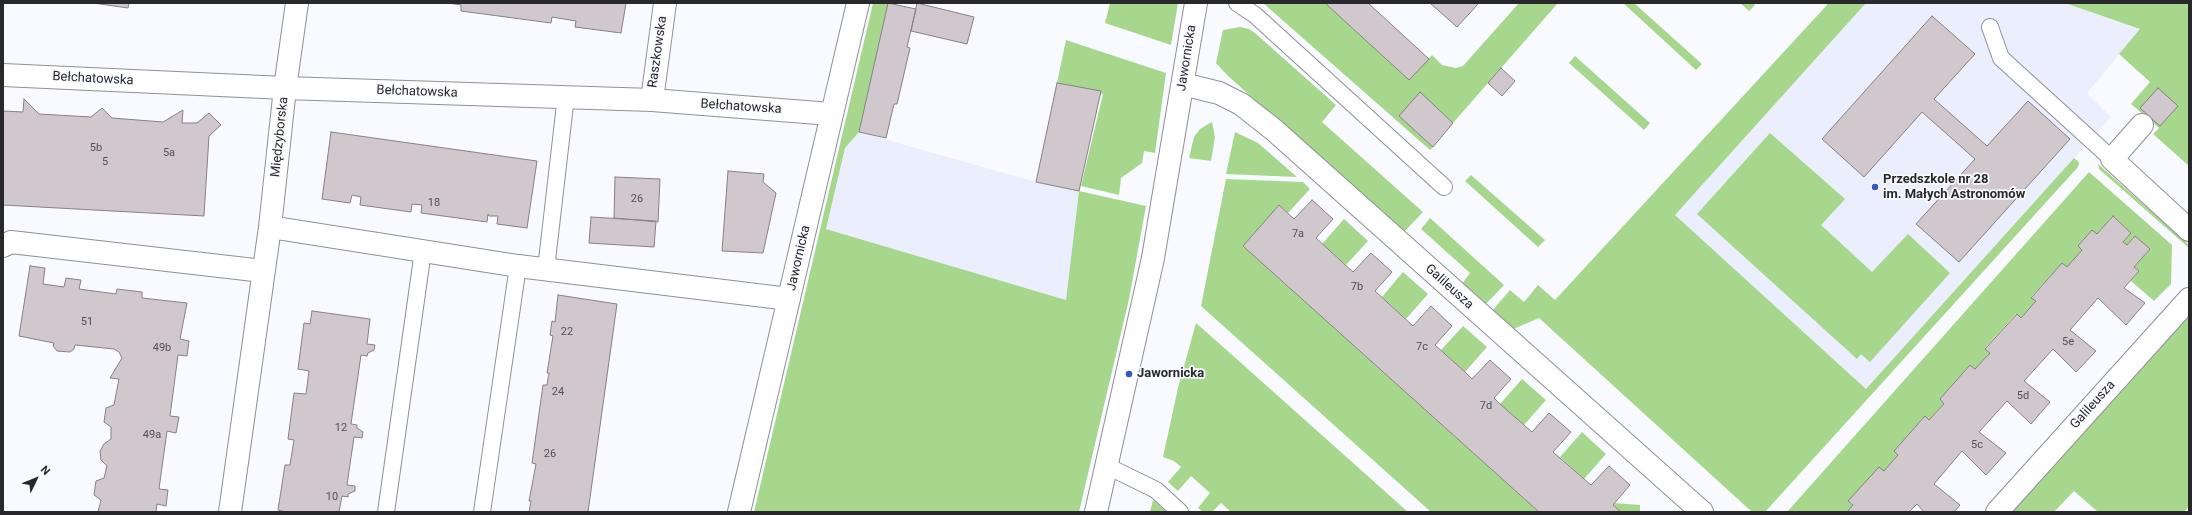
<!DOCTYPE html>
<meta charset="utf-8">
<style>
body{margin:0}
#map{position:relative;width:2192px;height:515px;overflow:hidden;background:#f9faff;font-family:Roboto,sans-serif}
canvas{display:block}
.frame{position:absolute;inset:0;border:4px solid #29292c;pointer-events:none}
.north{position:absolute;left:16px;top:459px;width:40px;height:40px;-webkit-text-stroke:3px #f9faff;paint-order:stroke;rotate:47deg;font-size:11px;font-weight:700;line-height:16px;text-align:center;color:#29292c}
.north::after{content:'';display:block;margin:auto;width:14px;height:18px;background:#29292c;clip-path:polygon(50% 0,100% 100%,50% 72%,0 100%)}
</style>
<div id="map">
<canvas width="2192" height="515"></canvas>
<div class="frame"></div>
<div class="north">N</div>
</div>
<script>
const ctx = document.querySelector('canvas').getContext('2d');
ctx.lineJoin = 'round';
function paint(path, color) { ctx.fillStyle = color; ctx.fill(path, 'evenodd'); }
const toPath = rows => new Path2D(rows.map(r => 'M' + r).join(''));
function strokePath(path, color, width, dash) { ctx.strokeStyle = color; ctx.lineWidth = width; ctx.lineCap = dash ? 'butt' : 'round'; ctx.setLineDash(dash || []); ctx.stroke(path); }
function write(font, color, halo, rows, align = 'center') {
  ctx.font = font + ' Roboto,sans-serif'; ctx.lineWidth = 3.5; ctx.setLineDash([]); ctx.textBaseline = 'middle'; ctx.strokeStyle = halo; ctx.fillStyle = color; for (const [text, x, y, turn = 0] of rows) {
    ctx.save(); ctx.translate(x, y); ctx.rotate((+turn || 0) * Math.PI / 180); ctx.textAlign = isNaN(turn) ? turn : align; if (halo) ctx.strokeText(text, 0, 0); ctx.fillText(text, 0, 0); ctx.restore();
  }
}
const built = toPath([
 [1866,3,2065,3,2140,29,2087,93,2111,117,1866,389,1675,215],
 [859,132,1036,182,1079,191,1066,300,826,229,845,148]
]);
const green = toPath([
 [873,3,888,3,859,132,845,148,826,229,1066,300,1079,191,1146,206,1129,299,1079,512,754,512],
 [1110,3,1178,3,1171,45,1105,23],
 [1263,3,1325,3,1409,80,1432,55,1442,65,1456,68,1463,66,1519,3,1558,3,1453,123,1420,93,1399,116,1433,147,1430,150],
 [1623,3,1634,3,1702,64,1696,70],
 [1740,3,1752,3,1755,5,1749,11],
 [1825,3,1866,3,1675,215,1866,389,2074,158,2079,162,2078,167,1765,512,1752,512,1539,318,1511,330,1491,312,1510,290,1524,302,1538,285,1555,300,1827,5],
 [2065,3,2189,3,2189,166,2153,134,2159,128,2131,104,2150,82,2119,54,2140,29],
 [1240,27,1249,29,1255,33,1336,105,1322,122,1423,212,1403,233,1227,75,1216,63,1223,30],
 [1066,40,1166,73,1155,153,1144,151,1142,163,1121,178,1119,195,1081,186,1103,94,1057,83],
 [1575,56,1650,123,1644,130,1569,63],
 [1212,122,1215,137,1211,161,1189,158,1194,137,1200,129],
 [1235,132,1258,143,1297,177,1226,174],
 [1770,133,1845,199,1821,225,1872,272,1908,234,1950,273,1870,362,1861,354,1857,359,1697,214],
 [2098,164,2187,243,2189,248,2099,169],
 [2089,172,2172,245,2171,284,2154,301,2131,281,2139,271,2134,267,2150,249,2135,236,2127,245,2123,242,2131,233,2113,216,2097,234,2092,230,2078,246,2082,250,2067,267,2062,263,2031,297,2036,301,2021,318,2016,314,1985,348,1990,353,1975,369,1970,365,1940,399,1944,404,1929,420,1925,416,1894,451,1898,455,1884,471,1848,501,1853,505,1847,512,1787,512],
 [1471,175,1545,240,1538,247,1465,181],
 [1226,179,1303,182,1310,189,1288,213,1279,205,1243,246,1539,512,1431,512,1201,306],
 [1430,218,1504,285,1484,306,1461,285,1470,273,1421,229],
 [1344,219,1368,241,1346,265,1322,244],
 [1403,272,1428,294,1406,319,1382,297],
 [2189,310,2189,506,2184,512,2098,512,2074,491,2054,512,2008,512],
 [1196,323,1221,345,1408,512,1231,512,1221,503,1212,512,1203,512,1198,508,1210,493,1191,476,1178,491,1168,482,1181,467,1174,461,1163,457,1178,388],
 [1463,326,1487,347,1465,372,1441,350],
 [1522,379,1546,400,1524,425,1500,404],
 [1582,432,1606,454,1584,479,1560,457],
 [1153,500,1167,512,1150,512],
 [1614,503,1640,505,1640,512,1621,512,1613,505]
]);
const building = toPath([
 [93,3,129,3,128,8,93,3],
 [448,3,626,3,621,33,575,27,576,21,552,17,551,23,461,11,461,5,448,3],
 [888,3,916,9,907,47,910,48,897,104,894,104,886,138,859,132,888,3],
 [917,3,974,17,967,44,911,31,917,3],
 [1325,3,1368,3,1429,59,1409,80,1325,3],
 [1430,3,1479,3,1457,27,1430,3],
 [1932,16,1975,54,1934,99,1987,146,2028,101,2070,139,1959,262,1916,224,1975,159,1922,112,1864,177,1822,139,1932,16],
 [1501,68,1515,81,1502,96,1488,83,1501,68],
 [1057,83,1101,91,1079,191,1036,182,1057,83],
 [2158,88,2178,106,2160,126,2140,108,2158,88],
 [1420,92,1453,123,1433,147,1399,116,1420,92],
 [24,99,39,114,91,117,102,108,112,118,163,122,183,110,182,123,197,123,209,113,221,125,209,136,204,216,3,205,3,111,23,112,24,99],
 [331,132,537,161,527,228,497,224,498,216,489,216,488,214,487,222,421,213,422,205,412,204,411,212,360,205,361,197,352,195,350,203,322,199,331,132],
 [728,171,764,174,763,182,776,193,763,253,722,251,728,171],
 [615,177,660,179,658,222,614,218,615,177],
 [1312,200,1333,219,1316,238,1353,272,1371,253,1392,272,1375,291,1413,326,1431,306,1452,326,1435,345,1465,372,1472,379,1490,360,1511,379,1494,398,1500,404,1532,432,1549,413,1571,432,1553,452,1591,485,1609,466,1630,485,1613,505,1621,512,1539,512,1243,246,1279,205,1294,219,1312,200],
 [2113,216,2131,233,2123,242,2127,245,2135,236,2150,249,2134,267,2139,271,2124,288,2145,303,2126,325,2098,298,2070,330,2096,351,2076,372,2053,349,2024,381,2050,402,2031,424,2007,401,1979,432,2006,453,1986,475,1962,451,1934,484,1960,505,1954,512,1924,512,1917,504,1909,512,1847,512,1853,505,1848,501,1879,467,1884,471,1898,455,1894,451,1925,416,1929,420,1944,404,1940,399,1970,365,1975,369,1990,353,1985,349,2017,314,2021,318,2036,301,2031,298,2062,263,2067,267,2082,250,2078,246,2092,230,2097,234,2113,216],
 [591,217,656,221,654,247,589,243,591,217],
 [30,266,45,268,43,284,64,287,66,278,81,280,79,289,116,294,117,289,142,292,142,298,187,303,180,339,189,341,187,356,178,355,170,416,179,417,176,433,167,431,159,489,168,490,166,506,157,504,156,512,98,512,101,500,94,495,96,481,104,478,107,466,101,460,100,451,104,444,111,439,111,427,104,422,106,408,114,405,119,379,110,378,122,358,119,352,114,349,75,345,74,349,70,352,57,351,53,346,54,343,19,336,30,266],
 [558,295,617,304,588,512,529,512,531,501,529,501,536,464,532,463,543,385,547,385,549,373,547,373,553,336,550,335,552,321,555,322,558,295],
 [312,311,370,319,367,344,375,345,374,350,368,353,367,356,361,355,351,424,357,425,357,428,363,432,362,438,354,437,347,485,355,486,355,491,348,494,348,497,342,496,339,512,286,512,278,510,285,465,290,465,294,440,288,439,294,393,306,394,309,371,298,369,304,323,310,324,312,311]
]);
const lane = toPath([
 [1237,3,1255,15,1444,187],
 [1990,27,2001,58,2112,159],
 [546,269,566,96],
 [1107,466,1156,490,1180,512],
 [386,512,423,251],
 [482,512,518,266]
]);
const street = toPath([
 [3,75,285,88,652,100,831,114],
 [1183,84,1219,93,1241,104,1274,130,1702,512],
 [652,100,665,3],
 [2142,125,2112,159,2189,230],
 [270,227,518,266,789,299],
 [3,246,11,242,263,271],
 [230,512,270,227,285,88,297,3],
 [739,512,858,3],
 [1096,512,1153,258,1196,3],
 [1997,512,2189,299]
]);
const markers = [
 [1875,187,4,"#3656c7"],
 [1129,374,4,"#3656c7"]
];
const numberNames = [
 ["5b",96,148],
 ["5a",169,153],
 ["5",105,162],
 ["26",637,199],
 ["18",434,203],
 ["7a",1298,234],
 ["7b",1357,287],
 ["51",87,322],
 ["22",567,332],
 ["5e",2068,342],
 ["7c",1422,347],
 ["49b",162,348],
 ["24",558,392],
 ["5d",2023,396],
 ["7d",1486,406],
 ["12",341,428],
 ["49a",152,435],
 ["5c",1977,445],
 ["26",550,454],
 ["10",332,497]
];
const streetNames = [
 ["Raszkowska",658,52,-82],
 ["Jawornicka",1187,58,-81],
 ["Bełchatowska",93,79,3],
 ["Bełchatowska",417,92,2],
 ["Bełchatowska",741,107,4],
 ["Międzyborska",280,137,-84],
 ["Jawornicka",799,258,-77],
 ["Galileusza",1449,287,42],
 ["Galileusza",2093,405,-48]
];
const poiNames = [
 ["Przedszkole nr 28",1883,180],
 ["im. Małych Astronomów",1883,195],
 ["Jawornicka",1137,374]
];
paint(built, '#ebeefd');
paint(green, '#a6d78c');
paint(building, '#d0c8cd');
strokePath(building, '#878084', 1);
strokePath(lane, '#8f9097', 18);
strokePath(street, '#8f9097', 24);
strokePath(lane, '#fff', 16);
strokePath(street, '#fff', 22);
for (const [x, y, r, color] of markers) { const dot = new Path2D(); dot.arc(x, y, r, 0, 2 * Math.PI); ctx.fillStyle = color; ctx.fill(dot); strokePath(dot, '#f9faff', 1.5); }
write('11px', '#535154', null, numberNames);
write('13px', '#29292c', '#f9faff', streetNames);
write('bold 13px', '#29292c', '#f9faff', poiNames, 'left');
</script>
